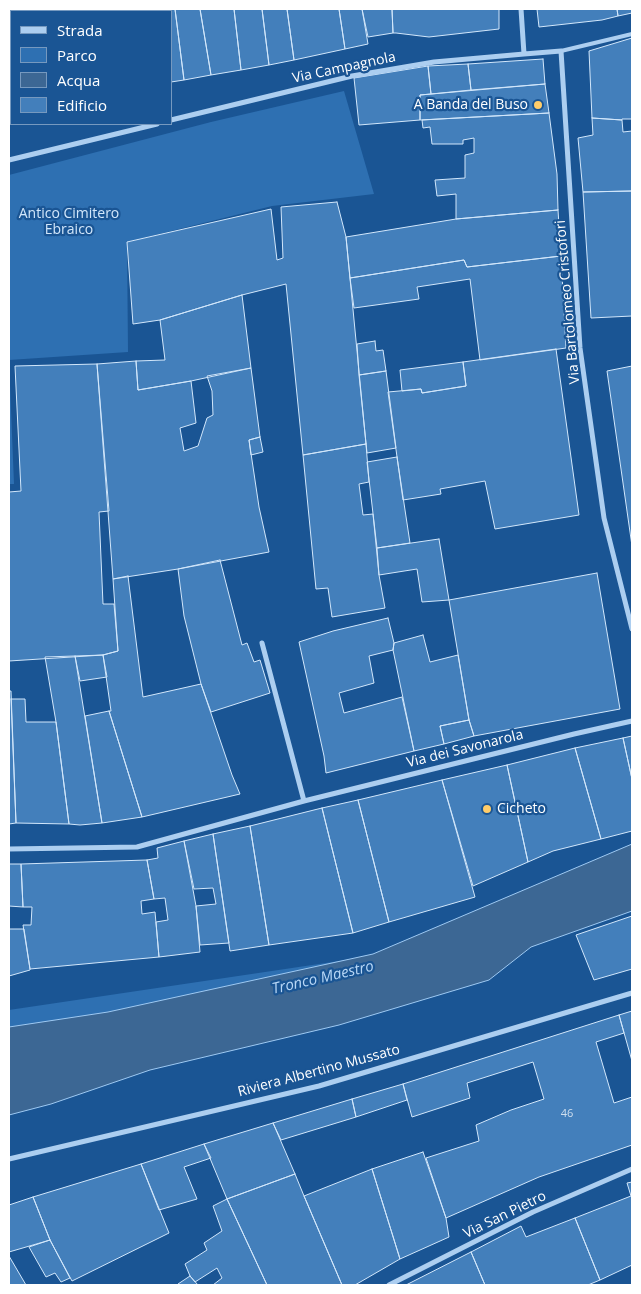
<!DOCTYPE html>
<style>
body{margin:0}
#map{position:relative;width:641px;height:1294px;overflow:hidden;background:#1a5594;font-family:"Open Sans",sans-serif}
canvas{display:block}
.frame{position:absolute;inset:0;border:10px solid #fff;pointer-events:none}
.legend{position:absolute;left:10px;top:10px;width:162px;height:115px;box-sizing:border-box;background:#1a5594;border:1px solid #7699bf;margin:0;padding:6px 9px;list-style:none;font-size:15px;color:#fff}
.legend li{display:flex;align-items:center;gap:10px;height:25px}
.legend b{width:25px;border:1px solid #7699bf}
</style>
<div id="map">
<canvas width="641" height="1294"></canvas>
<div class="frame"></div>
<ul class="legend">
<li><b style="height:6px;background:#accef0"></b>Strada</li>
<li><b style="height:14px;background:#2e70b2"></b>Parco</li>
<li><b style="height:14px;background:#3c6794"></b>Acqua</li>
<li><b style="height:14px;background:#437fbb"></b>Edificio</li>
</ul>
</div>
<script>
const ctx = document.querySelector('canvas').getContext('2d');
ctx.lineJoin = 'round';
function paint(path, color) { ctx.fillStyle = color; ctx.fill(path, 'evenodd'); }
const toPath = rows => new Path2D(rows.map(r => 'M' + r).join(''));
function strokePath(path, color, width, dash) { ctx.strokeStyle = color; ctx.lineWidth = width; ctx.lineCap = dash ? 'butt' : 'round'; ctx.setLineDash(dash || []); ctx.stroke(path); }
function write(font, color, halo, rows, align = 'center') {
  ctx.font = font + ' "Open Sans",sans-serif'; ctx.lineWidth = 4.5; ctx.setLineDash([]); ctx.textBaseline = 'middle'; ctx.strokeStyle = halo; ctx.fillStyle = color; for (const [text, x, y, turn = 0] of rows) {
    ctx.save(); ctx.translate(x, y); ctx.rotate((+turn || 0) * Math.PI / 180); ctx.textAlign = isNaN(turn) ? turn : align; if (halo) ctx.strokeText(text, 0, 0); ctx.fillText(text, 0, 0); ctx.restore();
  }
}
const green = toPath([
 [344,91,374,194,272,206,127,242,128,352,9,360,14,484,9,484,9,175,211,122],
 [420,949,9,1065,9,1010]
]);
const water = toPath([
 [632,844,632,911,531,947,489,980,339,1025,150,1070,51,1104,9,1115,9,1027,108,1012,373,954,632,844]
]);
const building = toPath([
 [87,9,115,9,115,11,87,11,87,9],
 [115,9,136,9,136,11,115,11,115,9],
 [159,9,175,9,184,80,171,82,171,11,153,11,159,9],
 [175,9,200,9,211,75,184,80,175,9],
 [200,9,234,9,241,70,211,75,200,9],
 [234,9,262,9,269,65,241,70,234,9],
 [262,9,287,9,294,60,269,65,262,9],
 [287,9,339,9,345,49,294,60,287,9],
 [339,9,362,9,368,44,345,49,339,9],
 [362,9,392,9,393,33,368,37,362,9],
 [392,9,499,9,499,29,429,37,396,33,393,33,392,9],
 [537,9,617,9,618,16,602,20,539,27,537,9],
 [617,9,632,9,632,13,618,16,617,9],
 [9,13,11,21,11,116,9,117,9,13],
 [632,38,632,119,622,119,622,120,592,118,589,51,632,38],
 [543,59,545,84,471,90,468,64,543,59],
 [468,64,471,90,431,94,428,66,468,64],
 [428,66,431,94,420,95,420,120,359,125,354,78,428,66],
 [545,84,549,113,420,120,420,95,545,84],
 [549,113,557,174,558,210,456,219,456,194,437,196,435,180,465,178,465,155,474,153,474,138,463,140,463,144,432,144,430,127,423,128,422,120,549,113],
 [592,118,622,120,623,132,632,131,632,191,583,192,578,138,593,135,592,118],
 [632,191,632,316,591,318,583,192,632,191],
 [337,202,346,237,366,444,303,455,286,284,242,295,160,320,133,324,127,242,271,209,277,260,283,258,281,207,337,202],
 [558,210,561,256,467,267,464,260,350,278,346,237,456,219,558,210],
 [561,256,566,348,480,360,470,279,417,287,419,299,354,308,350,278,464,260,467,267,561,256],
 [242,295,251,368,191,381,138,390,136,361,165,360,160,320,242,295],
 [375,341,376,351,383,350,386,371,359,375,357,344,375,341],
 [556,349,579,515,495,529,485,481,440,489,441,494,403,500,388,392,421,389,422,393,466,386,463,362,556,349],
 [136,361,138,390,191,381,196,423,180,428,184,451,198,446,207,418,213,415,212,391,207,376,251,368,260,437,249,440,259,507,269,552,178,569,113,579,97,364,136,361],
 [463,362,466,386,422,393,421,389,402,391,400,370,463,362],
 [97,364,109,511,99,512,103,604,114,604,118,651,103,655,9,661,9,492,21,491,15,366,97,364],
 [632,366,632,546,607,371,632,366],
 [386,371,396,448,367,453,359,375,386,371],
 [260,437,263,452,251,455,249,440,260,437],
 [366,444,369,482,359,484,363,515,373,514,379,575,385,608,332,617,328,588,316,589,303,455,366,444],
 [397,457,410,543,377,548,367,462,397,457],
 [439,539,449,600,422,602,417,569,379,575,377,548,439,539],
 [220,560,242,645,247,643,254,662,260,660,270,693,211,712,201,684,184,616,178,569,220,560],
 [597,573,620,709,474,736,469,720,449,600,597,573],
 [128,576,143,697,201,684,232,775,240,794,142,817,109,711,111,711,103,655,118,651,113,579,128,576],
 [388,618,394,643,393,650,369,656,374,683,339,693,344,713,402,697,414,751,326,773,324,756,299,642,333,631,388,618],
 [423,635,430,662,458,655,469,720,440,726,444,744,414,751,393,650,394,643,423,635],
 [103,655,107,677,80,681,75,656,103,655],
 [75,656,102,823,80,825,69,824,56,722,45,657,75,656],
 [9,691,11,691,16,823,9,824,9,691],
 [11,699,25,699,26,722,56,722,69,824,16,823,11,699],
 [109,711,142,817,102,823,85,716,109,711],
 [469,720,474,736,444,744,440,726,469,720],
 [632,736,632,779,623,738,632,736],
 [623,738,632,779,632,831,601,839,575,748,623,738],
 [575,748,601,839,553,851,528,862,507,765,575,748],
 [507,765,528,862,473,886,442,780,507,765],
 [442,780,475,897,389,922,358,800,442,780],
 [358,800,389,922,353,933,322,808,358,800],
 [322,808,353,933,269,945,250,826,322,808],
 [250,826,269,945,230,951,213,834,250,826],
 [213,834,229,943,200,945,196,906,216,904,213,888,194,889,184,841,213,834],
 [184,841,196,906,200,952,159,957,156,922,168,920,165,898,154,899,147,860,158,858,157,848,184,841],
 [147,860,154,899,141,901,142,914,155,912,159,957,30,969,23,925,31,925,32,907,23,907,21,864,147,860],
 [9,864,21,864,23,907,9,906,9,864],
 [632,916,632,969,594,980,576,935,632,916],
 [9,929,24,929,30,969,30,970,9,976,9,929],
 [632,1011,632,1061,619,1015,632,1011],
 [619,1015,624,1033,596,1042,614,1103,632,1097,632,1145,539,1177,446,1218,426,1158,479,1141,476,1125,511,1110,544,1099,533,1062,467,1083,470,1098,412,1117,403,1084,619,1015],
 [403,1084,407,1100,356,1117,352,1099,403,1084],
 [352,1099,356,1117,281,1140,273,1123,352,1099],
 [273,1123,295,1174,227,1199,204,1144,273,1123],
 [204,1144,211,1158,184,1167,197,1199,159,1210,141,1164,204,1144],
 [423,1152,446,1218,449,1237,400,1259,372,1169,423,1152],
 [141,1164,169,1233,72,1281,50,1240,33,1197,141,1164],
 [372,1169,400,1259,355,1285,342,1285,304,1196,372,1169],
 [295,1174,304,1196,342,1285,267,1285,227,1199,295,1174],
 [632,1182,632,1265,600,1280,575,1218,631,1196,627,1183,632,1182],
 [33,1197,50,1240,9,1252,9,1205,33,1197],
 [227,1199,267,1285,213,1285,222,1278,217,1268,195,1282,190,1276,185,1264,207,1250,204,1243,222,1231,213,1206,227,1199],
 [575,1218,600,1280,588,1285,485,1285,471,1252,521,1226,526,1237,575,1218],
 [50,1240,70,1278,61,1282,55,1273,46,1277,29,1247,50,1240],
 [471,1252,485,1285,406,1285,471,1252],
 [9,1256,26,1285,9,1285,9,1256],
 [190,1276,198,1285,177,1285,178,1284,190,1276]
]);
const lane = toPath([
 [561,51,632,34]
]);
const street = toPath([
 [521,9,524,54,561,51,580,348,604,518,632,629],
 [171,120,352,76,434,62,524,54],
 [9,160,157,124],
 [262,643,304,801],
 [9,849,137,847,304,801,574,734,632,721],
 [9,1159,319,1086,632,993],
 [389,1285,533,1212,632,1169]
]);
const markers = [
 [538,105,5,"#ffcd6a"],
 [487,809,5,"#ffcd6a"]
];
const numberNames = [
 ["46",567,1114]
];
const streetNames = [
 ["Via Campagnola",344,68,-12],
 ["Via Bartolomeo Cristofori",568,302,-95],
 ["Via dei Savonarola",465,749,-14],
 ["Riviera Albertino Mussato",319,1071,-15],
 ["Via San Pietro",505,1215,-26]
];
const poiNames = [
 ["A Banda del Buso",528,105],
 ["Cicheto",497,809,"left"]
];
const parkNames = [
 ["Antico Cimitero",69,214],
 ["Ebraico",69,230]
];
const waterNames = [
 ["Tronco Maestro",323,978,-13]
];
paint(green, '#2e70b2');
paint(water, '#3c6794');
strokePath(water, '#9ec9f2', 1);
paint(building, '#437fbb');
strokePath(building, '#d2e7fb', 1);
strokePath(lane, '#accef0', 4);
strokePath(street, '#accef0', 5);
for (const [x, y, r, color] of markers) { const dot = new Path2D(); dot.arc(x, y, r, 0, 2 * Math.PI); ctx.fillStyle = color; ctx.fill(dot); strokePath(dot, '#1a5594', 2); }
write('11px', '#d0dfee', null, numberNames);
write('14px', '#fff', '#1a5594', streetNames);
write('14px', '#fff', '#1a5594', poiNames, 'right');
write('14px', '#d2e7fb', '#1a5594', parkNames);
write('italic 15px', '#b8d7f6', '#1a5594', waterNames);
</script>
